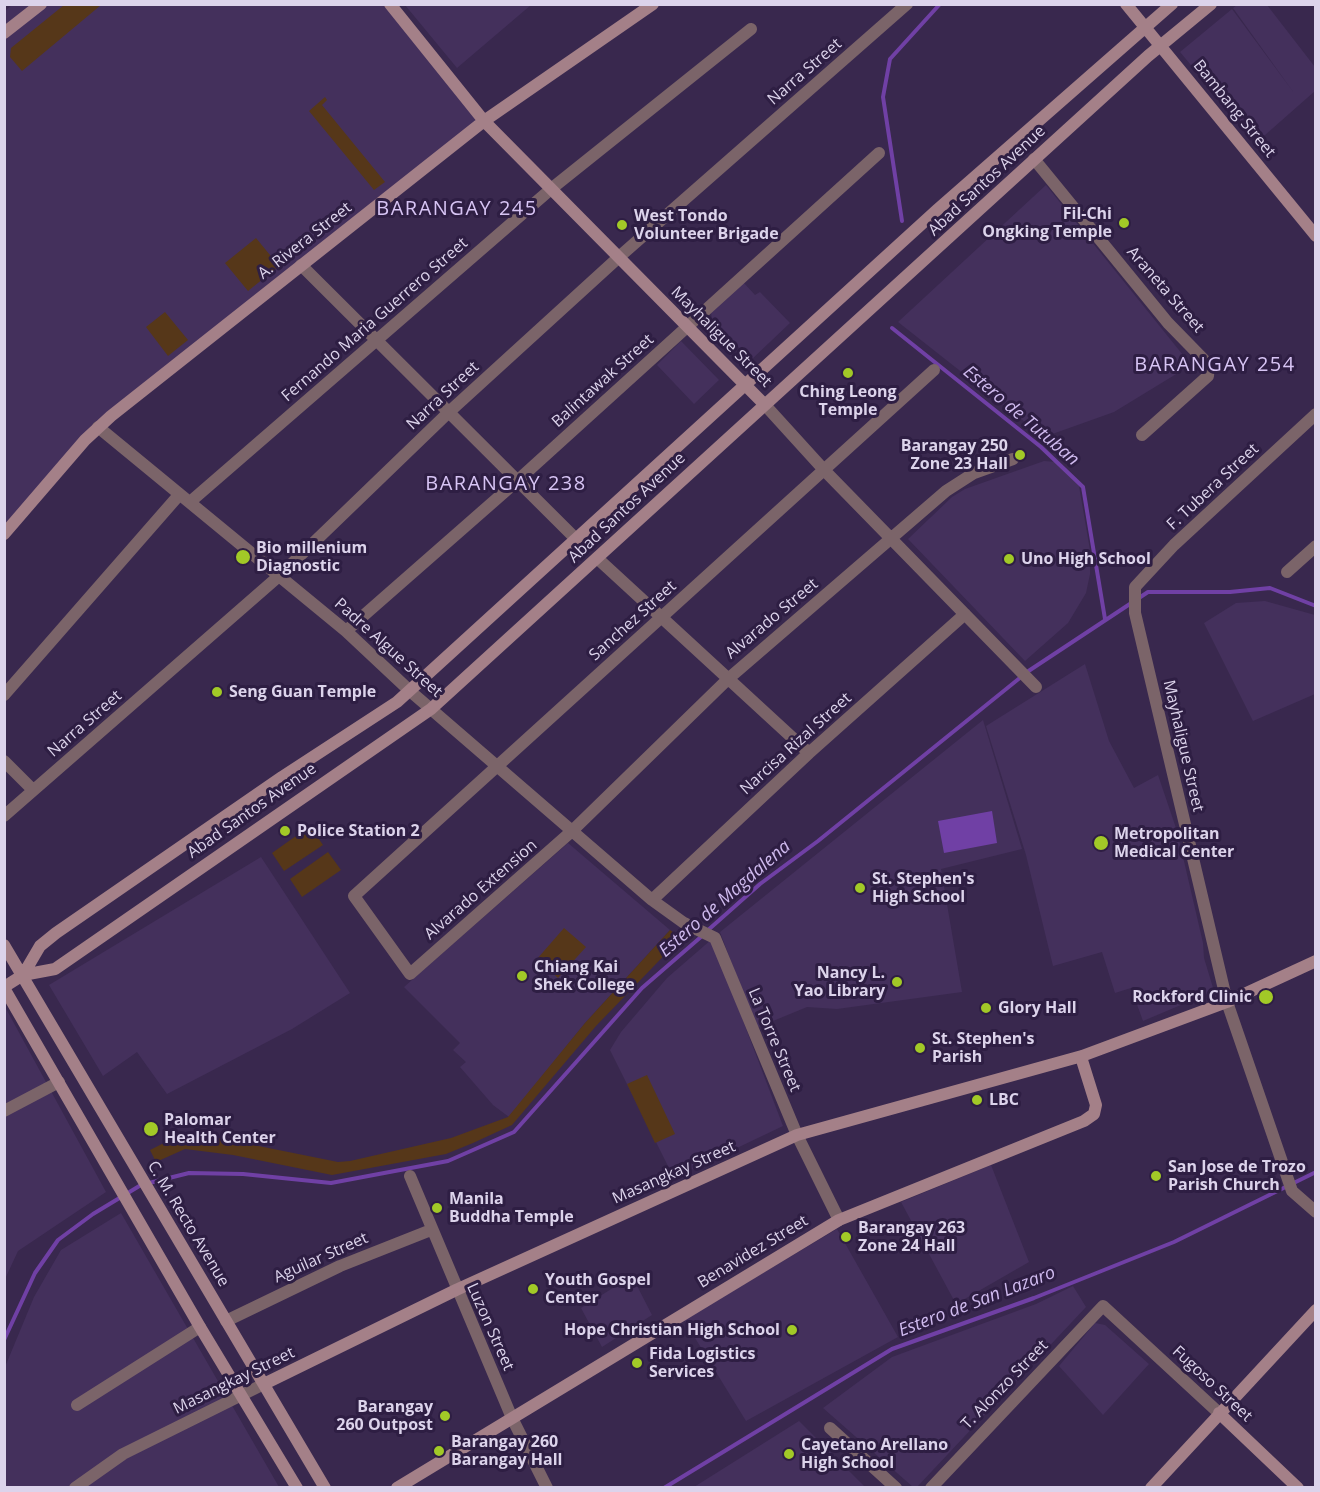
<!DOCTYPE html>
<style>
body{margin:0}
#map{position:relative;width:1320px;height:1492px;overflow:hidden;background:#39284e;font-family:"Open Sans",sans-serif}
canvas{display:block}
.frame{position:absolute;inset:0;border:6px solid #dcd3eb;pointer-events:none}
</style>
<div id="map">
<canvas width="1320" height="1492"></canvas>
<div class="frame"></div>
</div>
<script>
const ctx = document.querySelector('canvas').getContext('2d');
ctx.lineJoin = 'round';
function paint(path, color) { ctx.fillStyle = color; ctx.fill(path, 'evenodd'); }
const toPath = rows => new Path2D(rows.map(r => 'M' + r).join(''));
function strokePath(path, color, width, dash) { ctx.strokeStyle = color; ctx.lineWidth = width; ctx.lineCap = dash ? 'butt' : 'round'; ctx.setLineDash(dash || []); ctx.stroke(path); }
function write(font, color, halo, rows, align = 'center') {
  ctx.font = font + ' "Open Sans",sans-serif'; ctx.lineWidth = 6; ctx.setLineDash([]); ctx.textBaseline = 'middle'; ctx.strokeStyle = halo; ctx.fillStyle = color; for (const [text, x, y, turn = 0] of rows) {
    ctx.save(); ctx.translate(x, y); ctx.rotate((+turn || 0) * Math.PI / 180); ctx.textAlign = isNaN(turn) ? turn : align; if (halo) ctx.strokeText(text, 0, 0); ctx.fillText(text, 0, 0); ctx.restore();
  }
}
const built = toPath([
 [13,4,386,5,481,121,110,414,5,531,5,11],
 [405,5,531,5,457,68],
 [1237,5,1267,5,1315,67,1315,91,1256,143,1180,52,1232,9,1294,93,1233,8],
 [1046,185,1191,365,1114,412,1044,437,898,322],
 [743,282,755,295,760,292,790,323,751,360,712,320,711,312],
 [681,341,719,380,694,404,657,365],
 [1044,461,1056,462,1079,486,1090,550,1090,574,1086,593,1068,623,1025,661,908,539,952,497,965,489],
 [1265,601,1315,615,1315,694,1253,721,1204,623,1236,603],
 [1085,664,1109,741,1134,788,1158,775,1177,831,1203,943,1204,958,1214,991,1143,1021,1131,988,1115,993,1102,952,1053,966,1026,855,986,726],
 [983,720,1022,849,941,869,962,992,837,1009,807,1007,756,1028,720,932],
 [568,843,670,930,585,1023,509,1117,493,1105,460,1067,466,1062,453,1050,460,1043,404,987],
 [261,857,350,993,292,1029,167,1094,137,1052,103,1076,49,985],
 [712,939,783,1126,674,1178,610,1050,621,1032,667,978],
 [4,1005,106,1192,18,1251,5,1279],
 [991,1165,1029,1262,956,1304,901,1202],
 [121,1213,279,1487,5,1488,5,1367,34,1297,61,1250],
 [837,1229,898,1337,746,1421,684,1320],
 [632,1276,652,1315,602,1347,581,1308],
 [1073,1286,1086,1307,917,1487,913,1487,823,1408,892,1357,1036,1304],
 [1095,1323,1105,1325,1149,1364,1103,1415,1059,1366],
 [799,1421,865,1487,694,1487]
]);
const green = toPath([
 [64,5,101,5,22,71,10,57,11,48],
 [325,97,327,100,322,105,385,182,374,190,309,111],
 [256,238,279,266,248,291,225,263],
 [165,312,188,340,168,356,146,327],
 [310,826,323,845,284,871,272,853],
 [328,852,341,870,302,897,290,879],
 [564,928,586,947,558,978,537,959],
 [670,930,681,938,596,1026,512,1125,473,1143,446,1154,332,1175,233,1155,185,1149,156,1162,150,1150,174,1138,194,1133,338,1162,350,1161,451,1138,508,1117,585,1023],
 [647,1075,675,1134,655,1143,627,1084]
]);
const water = toPath([
 [992,811,997,843,944,853,938,821]
]);
const stream = toPath([
 [902,221,883,97,890,59,940,4],
 [892,328,1041,447,1083,487,1105,619],
 [1027,672,1148,592,1230,592,1270,588,1316,606],
 [707,931,760,884,818,841,1021,677],
 [4,1340,35,1273,58,1240,93,1214,141,1185,189,1173,243,1174,331,1183,448,1161,514,1132,642,988,702,936],
 [664,1488,892,1349,1034,1298,1174,1242,1316,1172]
]);
const street = toPath([
 [1034,159,1168,323,1209,365,1208,376,1142,435],
 [301,265,576,539],
 [934,370,354,896,410,974,572,831,728,679,946,491,974,473,1013,459],
 [765,405,825,471,1036,687],
 [1316,414,1174,545,1135,587,1135,613,1227,1002,1292,1191,1316,1212],
 [98,427,346,631,410,691,652,900,684,923,715,938,797,1135,839,1220],
 [190,502,551,189,751,29],
 [597,558,809,753],
 [1287,572,1316,546],
 [346,631,517,481,879,153],
 [4,695,179,495],
 [4,761,33,790],
 [4,816,279,576,449,412,619,257,907,4],
 [652,900,809,753,965,614],
 [4,1111,59,1082],
 [410,1176,512,1418,547,1488],
 [226,1321,340,1266,431,1230],
 [77,1405,200,1327],
 [830,1428,896,1488],
 [75,1488,123,1454,264,1384],
 [931,1488,1103,1306,1219,1413]
]);
const secondary = toPath([
 [390,4,484,121,765,405],
 [1126,4,1316,236],
 [4,33,41,4],
 [4,534,85,440,111,416,484,121,653,4],
 [4,945,325,1488],
 [23,975,40,946,56,933,282,777,397,702,937,210,1172,4],
 [4,987,23,975,55,969,431,709,1148,56,1211,4],
 [4,988,200,1327,297,1488],
 [264,1384,456,1290,797,1135,1082,1056,1227,1002,1316,961],
 [1219,1413,1298,1488],
 [397,1488,839,1220,1084,1121,1094,1114,1096,1105,1081,1057],
 [1151,1488,1316,1310]
]);
const markers = [
 [1124,223,6,"#a2c927"],
 [622,225,6,"#a2c927"],
 [848,373,6,"#a2c927"],
 [1020,455,6,"#a2c927"],
 [243,557,8,"#a2c927"],
 [1009,559,6,"#a2c927"],
 [217,692,6,"#a2c927"],
 [285,831,6,"#a2c927"],
 [1101,843,8,"#a2c927"],
 [860,888,6,"#a2c927"],
 [522,976,6,"#a2c927"],
 [897,982,6,"#a2c927"],
 [1266,997,8,"#a2c927"],
 [986,1008,6,"#a2c927"],
 [920,1048,6,"#a2c927"],
 [977,1100,6,"#a2c927"],
 [151,1129,8,"#a2c927"],
 [1156,1176,6,"#a2c927"],
 [437,1208,6,"#a2c927"],
 [846,1237,6,"#a2c927"],
 [533,1289,6,"#a2c927"],
 [792,1330,6,"#a2c927"],
 [637,1363,6,"#a2c927"],
 [445,1416,6,"#a2c927"],
 [439,1451,6,"#a2c927"],
 [789,1454,6,"#a2c927"]
];
const streetNames = [
 ["Narra Street",805,72,-41],
 ["Bambang Street",1234,109,51],
 ["Abad Santos Avenue",987,181,-43],
 ["A. Rivera Street",305,241,-38],
 ["Araneta Street",1165,290,49],
 ["Fernando Maria Guerrero Street",375,320,-41],
 ["Mayhaligue Street",721,337,45],
 ["Balintawak Street",603,381,-42],
 ["Narra Street",443,396,-43],
 ["F. Tubera Street",1213,487,-43],
 ["Abad Santos Avenue",627,508,-43],
 ["Alvarado Street",772,619,-40],
 ["Sanchez Street",633,621,-42],
 ["Padre Algue Street",388,648,42],
 ["Narra Street",85,724,-41],
 ["Narcisa Rizal Street",796,744,-42],
 ["Mayhaligue Street",1183,746,77],
 ["Abad Santos Avenue",252,811,-35],
 ["Alvarado Extension",481,890,-41],
 ["La Torre Street",774,1040,67],
 ["Masangkay Street",674,1173,-24],
 ["C. M. Recto Avenue",188,1224,59],
 ["Benavidez Street",753,1252,-31],
 ["Aguilar Street",321,1258,-24],
 ["Luzon Street",490,1327,66],
 ["Masangkay Street",234,1381,-26],
 ["Fugoso Street",1212,1384,43],
 ["T. Alonzo Street",1005,1385,-46]
];
const poiNames = [
 ["Fil-Chi",1112,214,"right"],
 ["Ongking Temple",1112,232,"right"],
 ["West Tondo",634,216],
 ["Volunteer Brigade",634,234],
 ["Ching Leong",848,392,"center"],
 ["Temple",848,410,"center"],
 ["Barangay 250",1008,446,"right"],
 ["Zone 23 Hall",1008,464,"right"],
 ["Bio millenium",256,548],
 ["Diagnostic",256,566],
 ["Uno High School",1021,559],
 ["Seng Guan Temple",229,692],
 ["Police Station 2",297,831],
 ["Metropolitan",1114,834],
 ["Medical Center",1114,852],
 ["St. Stephen's",872,879],
 ["High School",872,897],
 ["Chiang Kai",534,967],
 ["Shek College",534,985],
 ["Nancy L.",885,973,"right"],
 ["Yao Library",885,991,"right"],
 ["Rockford Clinic",1252,997,"right"],
 ["Glory Hall",998,1008],
 ["St. Stephen's",932,1039],
 ["Parish",932,1057],
 ["LBC",989,1100],
 ["Palomar",164,1120],
 ["Health Center",164,1138],
 ["San Jose de Trozo",1168,1167],
 ["Parish Church",1168,1185],
 ["Manila",449,1199],
 ["Buddha Temple",449,1217],
 ["Barangay 263",858,1228],
 ["Zone 24 Hall",858,1246],
 ["Youth Gospel",545,1280],
 ["Center",545,1298],
 ["Hope Christian High School",780,1330,"right"],
 ["Fida Logistics",649,1354],
 ["Services",649,1372],
 ["Barangay",433,1407,"right"],
 ["260 Outpost",433,1425,"right"],
 ["Barangay 260",451,1442],
 ["Barangay Hall",451,1460],
 ["Cayetano Arellano",801,1445],
 ["High School",801,1463]
];
const waterNames = [
 ["Estero de Tutuban",1021,416,40],
 ["Estero de Magdalena",725,899,-41],
 ["Estero de San Lazaro",977,1302,-21]
];
const quarterNames = [
 ["BARANGAY 245",457,209],
 ["BARANGAY 254",1215,365],
 ["BARANGAY 238",506,484]
];
paint(built, '#44305c');
paint(green, '#563719');
paint(water, '#7040a5');
strokePath(stream, '#7040a5', 4);
strokePath(street, '#7b6469', 12);
strokePath(secondary, '#a48088', 12);
for (const [x, y, r, color] of markers) { const dot = new Path2D(); dot.arc(x, y, r, 0, 2 * Math.PI); ctx.fillStyle = color; ctx.fill(dot); strokePath(dot, '#2e1e43', 2); }
write('16px', '#dcd3eb', '#2e1e43', streetNames);
write('bold 16px', '#dcd3eb', '#2e1e43', poiNames, 'left');
write('italic 18px', '#cfbaee', '#2e1e43', waterNames);
ctx.letterSpacing = '1.5px';
write('20px', '#d7c4f4', '#2e1e43', quarterNames);
ctx.letterSpacing = '0px';
</script>
